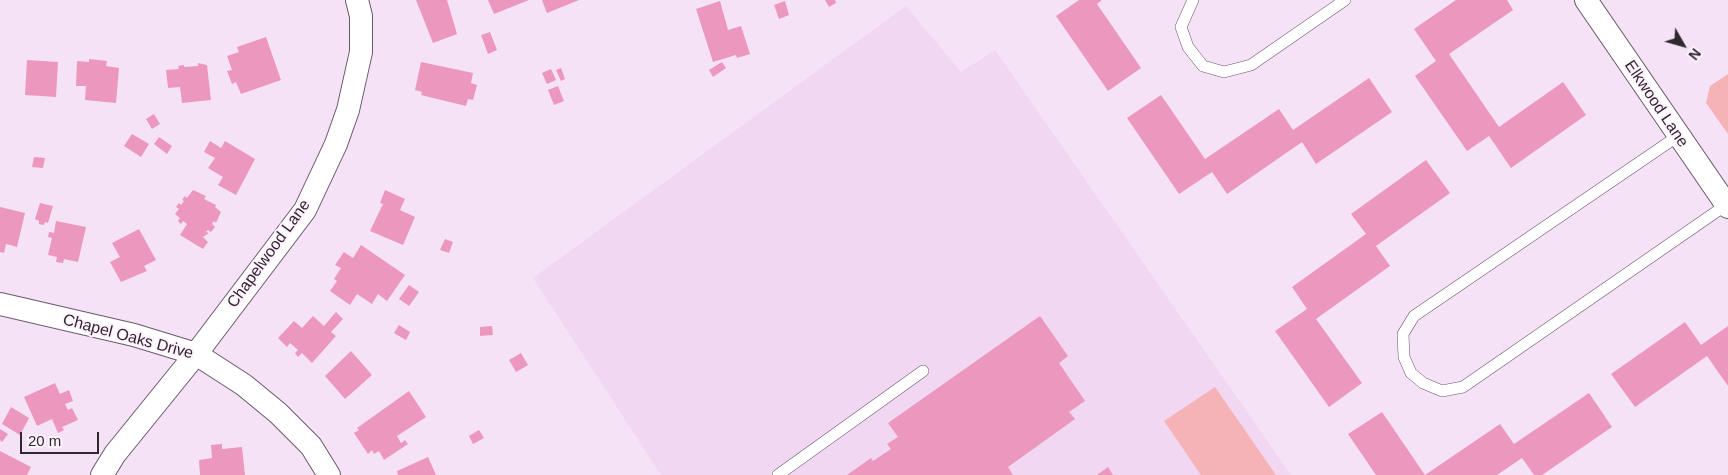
<!DOCTYPE html>
<style>
body{margin:0}
#map{position:relative;width:1728px;height:475px;overflow:hidden;background:#f6e2f6;font-family:Helvetica,sans-serif}
canvas{display:block}
.north{position:absolute;left:1658px;top:20px;width:50px;height:50px;-webkit-text-stroke:4px #fef2fe;paint-order:stroke;rotate:128deg;font-size:14px;font-weight:700;line-height:20px;text-align:center;color:#2f282f}
.north::after{content:'';display:block;margin:auto;width:18px;height:22px;background:#2f282f;clip-path:polygon(50% 0,100% 100%,50% 72%,0 100%)}
.scale{position:absolute;left:20px;top:432px;width:79px;height:22px;box-sizing:border-box;border:2px solid #2f282f;border-top:0;padding-left:6px;font-size:15px;line-height:18px;white-space:nowrap;color:#2f282f;-webkit-text-stroke:4px #fef2fe;paint-order:stroke}
</style>
<div id="map">
<canvas width="1728" height="475"></canvas>
<div class="north">N</div>
<div class="scale">20 m</div>
</div>
<script>
const ctx = document.querySelector('canvas').getContext('2d');
ctx.lineJoin = 'round';
function paint(path, color) { ctx.fillStyle = color; ctx.fill(path, 'evenodd'); }
const toPath = rows => new Path2D(rows.map(r => 'M' + r).join(''));
function strokePath(path, color, width, dash) { ctx.strokeStyle = color; ctx.lineWidth = width; ctx.lineCap = dash ? 'butt' : 'round'; ctx.setLineDash(dash || []); ctx.stroke(path); }
function write(font, color, halo, rows, align = 'center') {
  ctx.font = font + ' Helvetica,sans-serif'; ctx.lineWidth = 4; ctx.setLineDash([]); ctx.textBaseline = 'middle'; ctx.strokeStyle = halo; ctx.fillStyle = color; for (const [text, x, y, turn = 0] of rows) {
    ctx.save(); ctx.translate(x, y); ctx.rotate((+turn || 0) * Math.PI / 180); ctx.textAlign = isNaN(turn) ? turn : align; if (halo) ctx.strokeText(text, 0, 0); ctx.fillText(text, 0, 0); ctx.restore();
  }
}
const built = toPath([
 [906,6,961,72,995,50,1291,475,661,475,533,278]
]);
const green = toPath([
 [1728,74,1728,134,1706,103,1710,86],
 [1215,387,1276,475,1201,475,1164,421]
]);
const building = toPath([
 [416,0,447,0,457,34,433,43],
 [488,0,529,0,494,14],
 [542,0,579,0,547,13],
 [825,0,835,0,836,3,829,7],
 [1079,0,1102,0,1097,4,1141,68,1108,91,1056,16],
 [1456,0,1507,0,1513,10,1449,54,1499,127,1563,82,1586,115,1511,168,1489,136,1467,151,1415,76,1436,61,1414,29],
 [720,1,728,30,741,26,750,54,737,58,736,55,713,62,696,9],
 [785,1,789,15,779,19,774,5],
 [490,32,497,50,488,54,481,35],
 [266,37,281,80,241,94,236,82,232,84,227,71,232,70,227,56,239,52,237,47],
 [89,59,107,61,106,66,119,68,116,103,85,100,86,86,76,86,77,61,89,62],
 [27,60,58,62,56,97,25,95],
 [421,62,473,73,471,83,477,85,473,100,468,99,466,106,421,95,422,92,415,90],
 [722,62,726,68,713,77,709,70],
 [198,63,207,65,211,100,182,103,180,87,168,88,166,70,179,69,178,66,184,65,184,67,198,66],
 [561,68,565,79,561,81,556,70],
 [551,69,556,80,547,84,542,73],
 [1369,78,1392,112,1316,164,1302,142,1227,194,1212,172,1179,194,1127,118,1161,95,1205,159,1279,109,1293,130],
 [558,86,564,101,554,105,548,90],
 [154,114,160,124,152,129,146,119],
 [132,134,149,144,141,157,124,146],
 [159,137,172,146,167,154,154,144],
 [210,141,221,148,225,141,255,159,236,195,218,185,223,177,208,168,215,158,204,152],
 [34,157,45,158,43,168,32,167],
 [1426,160,1450,193,1376,246,1390,266,1316,319,1362,383,1329,407,1275,331,1307,309,1292,287,1366,234,1351,214],
 [193,190,206,196,204,199,216,205,215,207,221,212,216,223,214,221,212,224,215,227,211,232,208,230,206,232,209,233,203,237,208,242,203,249,180,235,187,224,183,221,181,224,178,221,180,218,175,214,179,209,176,207,179,203,181,205,184,201,182,200,185,196,187,198],
 [385,190,405,199,400,210,415,217,403,245,370,231,383,204,380,203],
 [40,203,53,206,48,223,45,222,44,225,39,224,39,221,35,219],
 [0,207,25,213,17,247,6,244,4,253,0,252],
 [56,221,86,227,78,262,64,259,63,263,56,262,57,257,48,255,52,238,48,237,49,232,54,233],
 [139,229,156,260,144,266,147,271,121,282,110,262,120,257,112,243],
 [445,239,453,242,449,253,440,250],
 [361,245,405,275,387,301,378,294,372,304,357,294,350,305,330,291,337,281,334,279,341,268,335,265,344,252,353,258],
 [409,285,419,292,409,306,399,299],
 [336,312,343,319,331,332,336,336,312,363,302,353,298,357,295,353,298,350,290,343,287,347,278,338,294,321,302,328,313,316,324,326],
 [1040,316,1068,356,1059,363,1085,401,1069,412,1075,419,1008,467,1013,475,847,475,871,458,873,461,891,449,887,444,898,437,888,423],
 [1685,322,1701,345,1728,326,1728,386,1707,356,1635,407,1611,374],
 [399,325,410,332,406,340,394,333],
 [492,326,493,335,480,336,480,327],
 [351,351,372,375,345,399,325,376],
 [521,353,528,365,516,372,509,360],
 [55,383,60,394,69,390,73,401,65,404,68,410,72,408,78,420,62,427,64,430,58,433,52,419,37,426,24,397],
 [409,391,426,417,397,436,401,443,405,440,408,444,384,460,379,451,374,454,372,450,368,454,354,433,359,430,357,428],
 [1589,393,1612,427,1542,475,1534,475,1522,458,1497,475,1376,475,1348,434,1382,412,1425,475,1500,424,1514,444],
 [11,407,29,418,20,435,2,424],
 [0,429,8,434,2,442,0,440],
 [479,430,484,438,473,444,469,436],
 [222,444,222,449,242,447,245,475,200,475,199,460,212,458,211,445],
 [0,451,31,467,27,475,0,475],
 [428,457,436,475,398,475,397,471],
 [1108,467,1113,475,1097,475]
]);
const lane = toPath([
 [1193,0,1181,27,1188,47,1203,66,1224,72,1251,65,1345,0],
 [1678,136,1414,316,1403,334,1404,357,1411,373,1423,383,1442,391,1463,387,1726,205],
 [778,475,923,371]
]);
const street = toPath([
 [1586,0,1728,207],
 [0,304,134,335,196,354,244,385,278,413,311,446,329,475],
 [102,475,115,454,196,354,305,210,336,144,348,110,361,52,361,16,357,0]
]);
const streetNames = [
 ["Elkwood Lane",1656,104,56],
 ["Chapelwood Lane",269,254,-54],
 ["Chapel Oaks Drive",128,337,15]
];
paint(built, '#f1d7f1');
paint(green, '#f6b3b7');
paint(building, '#eb97be');
strokePath(lane, '#6a596a', 12);
strokePath(street, '#6a596a', 24);
strokePath(lane, '#fff', 11);
strokePath(street, '#fff', 22);
write('16px', '#2f282f', '#fef2fe', streetNames);
</script>
